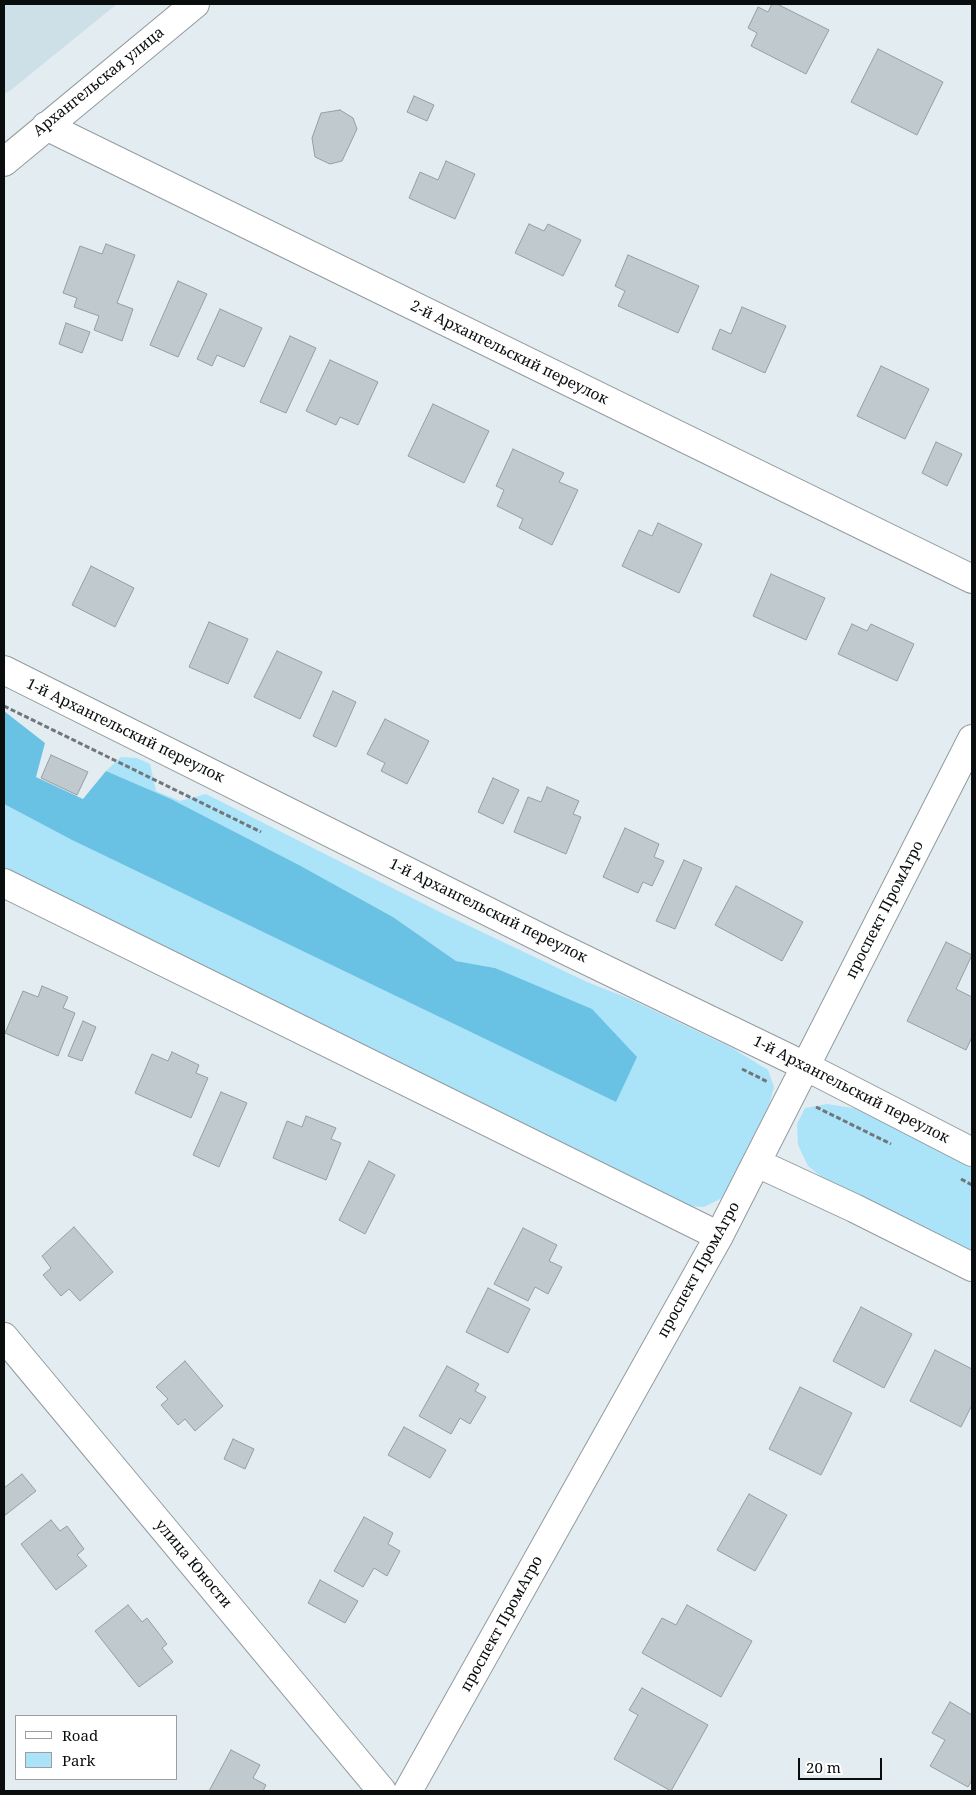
<!DOCTYPE html>
<meta charset="utf-8">
<style>
body{margin:0}
#map{position:relative;width:976px;height:1795px;overflow:hidden;background:#e3ecf1;font-family:"Noto Serif",serif}
canvas{display:block}
.frame{position:absolute;inset:0;border:5px solid #0a0d0e;pointer-events:none}
.legend{position:absolute;left:15px;top:1715px;width:162px;height:65px;box-sizing:border-box;background:#fff;border:1px solid #9d9e9f;margin:0;padding:6px 9px;list-style:none;font-size:15px;color:#0a0d0e}
.legend li{display:flex;align-items:center;gap:10px;height:25px}
.legend b{width:25px;border:1px solid #9d9e9f}
.scale{position:absolute;left:798px;top:1758px;width:84px;height:22px;box-sizing:border-box;border:2px solid #0a0d0e;border-top:0;padding-left:6px;font-size:15px;line-height:18px;white-space:nowrap;color:#0a0d0e;-webkit-text-stroke:4px #fff;paint-order:stroke}
</style>
<div id="map">
<canvas width="976" height="1795"></canvas>
<div class="frame"></div>
<ul class="legend">
<li><b style="height:6px;background:#fff"></b>Road</li>
<li><b style="height:14px;background:#abe3f9"></b>Park</li>
</ul>
<div class="scale">20 m</div>
</div>
<script>
const ctx = document.querySelector('canvas').getContext('2d');
ctx.lineJoin = 'round';
function paint(path, color) { ctx.fillStyle = color; ctx.fill(path, 'evenodd'); }
const toPath = rows => new Path2D(rows.map(r => 'M' + r).join(''));
function strokePath(path, color, width, dash) { ctx.strokeStyle = color; ctx.lineWidth = width; ctx.lineCap = dash ? 'butt' : 'round'; ctx.setLineDash(dash || []); ctx.stroke(path); }
function write(font, color, halo, rows, align = 'center') {
  ctx.font = font + ' "Noto Serif",serif'; ctx.lineWidth = 4; ctx.setLineDash([]); ctx.textBaseline = 'middle'; ctx.strokeStyle = halo; ctx.fillStyle = color; for (const [text, x, y, turn = 0] of rows) {
    ctx.save(); ctx.translate(x, y); ctx.rotate((+turn || 0) * Math.PI / 180); ctx.textAlign = isNaN(turn) ? turn : align; if (halo) ctx.strokeText(text, 0, 0); ctx.fillText(text, 0, 0); ctx.restore();
  }
}
const built = toPath([
 [4,4,117,4,11,90,4,94]
]);
const green = toPath([
 [121,757,137,758,150,764,156,791,180,801,206,794,440,912,587,982,630,999,732,1048,768,1070,774,1087,769,1105,722,1198,704,1207,684,1206,4,868,4,804,72,840,616,1102,495,968,456,961,393,917,299,865,171,799,106,771],
 [827,1104,859,1109,972,1168,972,1254,828,1182,808,1166,798,1145,797,1124,805,1108]
]);
const forest = toPath([
 [4,711,45,743,36,777,83,799,106,771,171,799,299,865,393,917,456,961,495,968,592,1009,637,1057,616,1102,72,840,4,804]
]);
const building = toPath([
 [772,4,777,4,829,30,806,74,751,46,757,33,748,28,758,7,768,12,772,4],
 [878,49,943,82,917,135,851,102,878,49],
 [414,96,434,105,427,121,407,112,414,96],
 [340,110,353,118,357,129,342,161,330,164,315,157,312,138,321,113,340,110],
 [446,161,475,174,455,219,409,198,420,172,438,180,446,161],
 [529,224,544,231,548,224,581,240,563,276,515,253,529,224],
 [106,244,135,255,117,303,133,309,122,341,94,330,99,316,74,307,77,298,63,293,80,246,102,254,106,244],
 [628,255,699,286,678,333,618,306,625,291,615,286,628,255],
 [178,281,207,294,178,357,150,345,178,281],
 [742,307,786,326,765,373,712,349,720,329,731,334,742,307],
 [220,309,262,328,244,367,217,355,212,366,197,359,220,309],
 [66,323,90,332,82,353,59,344,66,323],
 [290,336,316,348,286,413,260,402,290,336],
 [330,360,378,382,358,425,340,417,336,425,306,411,330,360],
 [881,366,929,389,905,439,857,416,881,366],
 [433,404,489,431,464,483,408,456,433,404],
 [936,442,962,454,947,486,922,473,936,442],
 [513,449,564,473,559,482,578,490,552,545,519,528,523,519,497,506,504,490,496,486,513,449],
 [658,523,702,544,679,593,622,566,639,530,652,536,658,523],
 [91,566,134,588,115,627,72,605,91,566],
 [771,574,825,598,806,640,753,616,771,574],
 [209,622,248,639,228,684,189,667,209,622],
 [852,624,867,631,871,624,914,644,897,681,838,654,852,624],
 [277,651,322,672,300,719,254,697,277,651],
 [333,691,356,702,336,747,313,736,333,691],
 [385,719,429,741,407,784,381,771,385,763,367,754,385,719],
 [51,755,88,772,77,795,41,778,51,755],
 [493,778,519,790,503,824,478,812,493,778],
 [547,787,579,801,573,814,581,817,566,854,514,832,528,797,541,802,547,787],
 [625,828,659,844,654,857,664,861,652,886,643,882,638,893,603,877,625,828],
 [684,860,702,868,675,929,656,921,684,860],
 [736,886,803,922,782,961,715,925,736,886],
 [946,942,972,955,956,989,972,997,972,1037,966,1050,907,1021,946,942],
 [42,986,68,997,63,1008,75,1013,58,1056,5,1033,23,991,38,997,42,986],
 [83,1021,96,1027,82,1061,68,1056,83,1021],
 [172,1052,199,1065,196,1073,208,1078,191,1118,135,1093,152,1054,168,1061,172,1052],
 [221,1092,247,1103,219,1167,193,1155,221,1092],
 [306,1116,336,1128,331,1139,341,1143,326,1180,273,1158,287,1121,302,1127,306,1116],
 [369,1161,395,1175,365,1234,339,1220,369,1161],
 [74,1227,113,1272,80,1301,69,1289,61,1296,43,1275,51,1268,42,1256,74,1227],
 [523,1228,557,1245,549,1261,562,1267,548,1294,535,1287,528,1301,494,1284,523,1228],
 [488,1288,530,1309,508,1353,466,1332,488,1288],
 [861,1307,912,1334,884,1388,833,1361,861,1307],
 [935,1350,972,1369,972,1405,961,1427,910,1401,935,1350],
 [185,1361,223,1406,195,1431,185,1419,178,1425,161,1405,168,1399,156,1387,185,1361],
 [447,1366,479,1384,475,1391,486,1397,470,1424,460,1418,451,1434,419,1416,447,1366],
 [800,1387,852,1413,821,1475,769,1449,800,1387],
 [404,1427,446,1450,430,1478,388,1455,404,1427],
 [233,1439,254,1449,245,1469,224,1459,233,1439],
 [22,1474,36,1491,4,1516,4,1488,22,1474],
 [749,1494,787,1515,755,1571,717,1550,749,1494],
 [364,1517,393,1533,388,1544,400,1551,387,1576,374,1568,363,1587,334,1571,364,1517],
 [51,1520,60,1531,67,1526,84,1549,77,1555,87,1566,56,1590,21,1544,51,1520],
 [320,1580,358,1601,345,1623,308,1603,320,1580],
 [128,1605,142,1622,147,1618,167,1644,162,1648,173,1662,139,1687,95,1631,128,1605],
 [687,1605,752,1641,721,1697,642,1653,662,1618,676,1625,687,1605],
 [642,1688,708,1725,671,1791,614,1759,638,1715,629,1710,642,1688],
 [950,1702,972,1715,972,1780,968,1787,930,1766,945,1740,932,1733,950,1702],
 [231,1750,260,1765,253,1778,266,1785,263,1791,209,1791,231,1750]
]);
const path = toPath([
 [4,706,261,832],
 [742,1069,768,1082],
 [816,1107,891,1144],
 [961,1179,972,1185]
]);
const minor = toPath([
 [46,126,972,579],
 [4,162,195,4],
 [4,670,559,947,805,1066,972,1152],
 [4,883,719,1236],
 [757,1163,854,1208,972,1267],
 [4,1337,382,1791],
 [408,1791,719,1236,972,739]
]);
const streetNames = [
 ["Архангельская улица",99,82,-39],
 ["2-й Архангельский переулок",509,353,26],
 ["1-й Архангельский переулок",125,731,26],
 ["проспект ПромАгро",885,910,-63],
 ["1-й Архангельский переулок",488,911,26],
 ["1-й Архангельский переулок",851,1090,27],
 ["проспект ПромАгро",699,1270,-61],
 ["улица Юности",193,1564,50],
 ["проспект ПромАгро",502,1624,-61]
];
paint(built, '#cee0e7');
paint(green, '#abe3f9');
paint(forest, '#69c2e4');
paint(building, '#c0c9cd');
strokePath(building, '#959ea2', 1);
strokePath(minor, '#929b9f', 30);
strokePath(path, '#707679', 3, [5, 2.5]);
strokePath(minor, '#fff', 28);
write('15px', '#0a0d0e', '#fff', streetNames);
</script>
